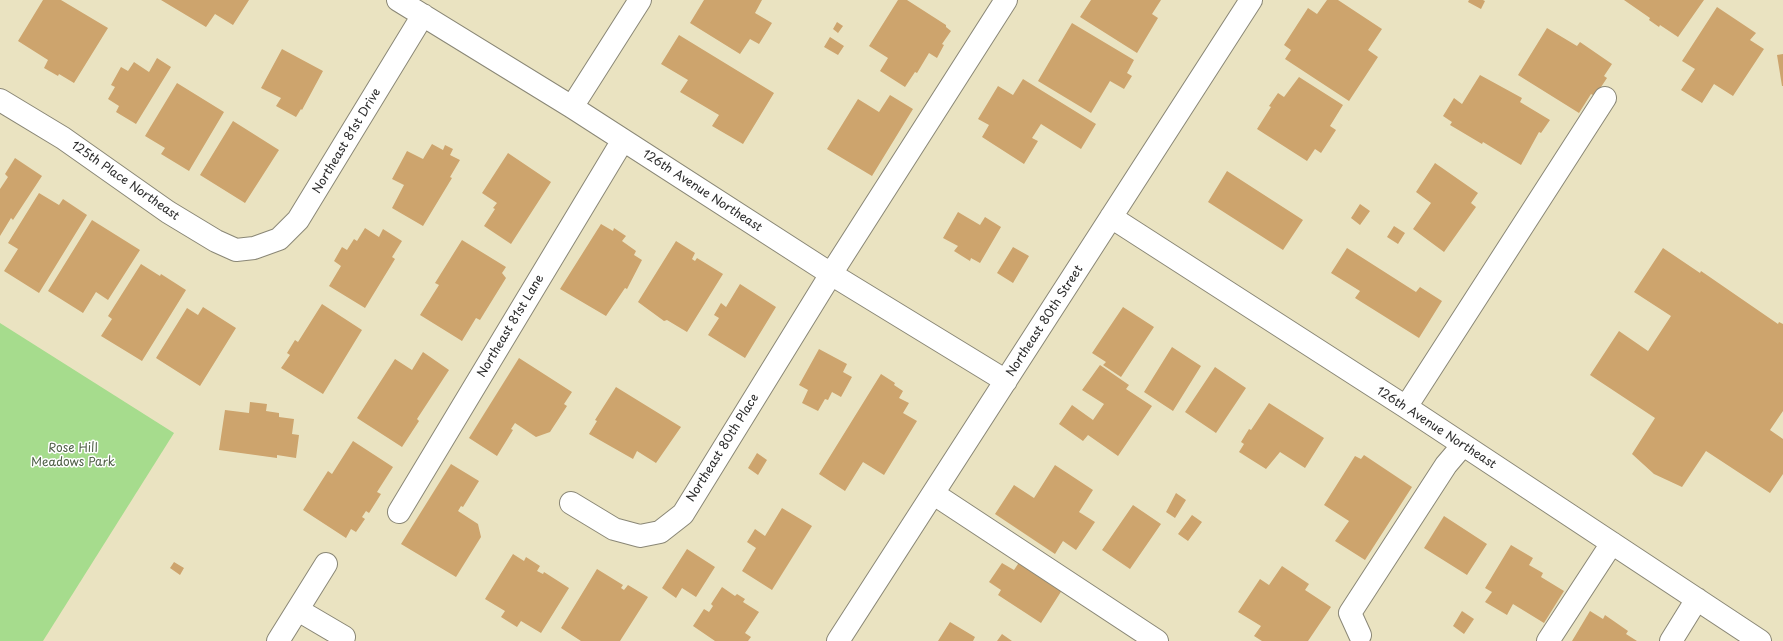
<!DOCTYPE html>
<style>
body{margin:0}
canvas{display:block;background:#eae3c1}
</style>
<canvas width="1783" height="641"></canvas>
<script>
const ctx = document.querySelector('canvas').getContext('2d');
ctx.lineJoin = 'round';
function paint(path, color) { ctx.fillStyle = color; ctx.fill(path, 'evenodd'); }
const toPath = rows => new Path2D(rows.map(r => 'M' + r).join(''));
function strokePath(path, color, width, dash) { ctx.strokeStyle = color; ctx.lineWidth = width; ctx.lineCap = dash ? 'butt' : 'round'; ctx.setLineDash(dash || []); ctx.stroke(path); }
function write(font, color, halo, rows, align = 'center') {
  ctx.font = font + ' "Playpen Sans",sans-serif'; ctx.lineWidth = 3; ctx.setLineDash([]); ctx.textBaseline = 'middle'; ctx.strokeStyle = halo; ctx.fillStyle = color; for (const [text, x, y, turn = 0] of rows) {
    ctx.save(); ctx.translate(x, y); ctx.rotate((+turn || 0) * Math.PI / 180); ctx.textAlign = isNaN(turn) ? turn : align; if (halo) ctx.strokeText(text, 0, 0); ctx.fillText(text, 0, 0); ctx.restore();
  }
}
const green = toPath([
 [0,323,174,433,43,641,0,641]
]);
const building = toPath([
 [43,0,61,0,108,28,74,83,59,74,58,76,44,68,48,60,18,41],
 [161,0,249,0,233,25,215,14,206,27],
 [704,0,762,0,755,13,772,23,759,44,750,39,740,54,690,23],
 [898,0,907,0,946,25,946,27,951,31,942,44,944,45,937,58,929,53,917,73,915,72,905,87,880,71,888,58,869,46],
 [1091,0,1161,0,1152,14,1158,18,1137,53,1080,17],
 [1327,0,1338,0,1382,29,1368,50,1378,57,1349,101,1285,59,1291,50,1284,45,1308,8,1317,14],
 [1469,0,1483,0,1485,1,1481,9,1468,2],
 [1624,0,1704,0,1678,37,1660,25,1659,27,1649,20,1650,18],
 [1717,7,1756,33,1750,40,1764,49,1733,96,1714,84,1702,103,1681,90,1695,69,1682,61],
 [837,22,843,26,838,33,833,29],
 [1072,23,1134,60,1127,73,1132,76,1124,89,1110,81,1091,113,1038,81],
 [1547,28,1577,46,1580,42,1612,64,1604,76,1607,78,1595,96,1591,94,1579,113,1518,75],
 [679,35,774,93,743,144,712,126,719,115,680,92,688,80,661,64],
 [830,37,844,46,838,55,824,47],
 [282,49,323,71,302,110,301,109,296,117,276,106,281,98,261,88],
 [1783,54,1783,86,1782,86,1777,55],
 [157,58,171,67,136,124,116,112,119,106,108,99,115,87,111,85,121,67,128,71,134,62,149,72],
 [1480,75,1522,98,1520,102,1550,120,1541,133,1539,132,1521,165,1483,142,1482,144,1450,125,1452,122,1443,116,1454,98,1462,104],
 [1299,77,1343,105,1330,126,1336,130,1321,153,1315,149,1307,161,1257,129,1271,107,1269,106,1278,93,1284,97],
 [1023,79,1096,124,1081,149,1041,124,1032,138,1038,141,1024,164,982,137,989,125,978,119,998,86,1013,95],
 [177,83,224,112,189,171,161,154,165,148,145,136],
 [890,95,913,109,872,176,827,149,858,99,879,112],
 [233,121,279,150,245,203,200,175],
 [432,144,443,150,445,145,453,149,450,155,460,160,450,177,452,178,423,226,392,208,404,185,392,179,407,151,423,159],
 [508,153,551,182,511,244,484,226,495,209,493,208,497,203,482,193],
 [15,158,42,176,13,220,11,218,0,236,0,189,8,177,5,174],
 [1435,163,1478,193,1471,203,1476,207,1444,252,1413,229,1431,203,1416,192],
 [1227,171,1303,220,1283,250,1208,202],
 [39,193,59,205,63,199,87,215,39,293,4,271,18,249,8,243],
 [1360,204,1370,211,1360,225,1351,218],
 [958,212,980,225,985,217,1001,227,980,263,971,258,970,261,954,251,958,246,943,238],
 [92,220,140,250,108,300,96,292,83,313,48,291],
 [601,224,613,231,614,228,626,236,622,241,636,251,634,255,642,260,627,289,625,288,606,316,560,289],
 [1394,226,1405,233,1398,244,1387,237],
 [365,228,379,237,383,229,402,241,392,257,395,259,365,308,329,286,341,266,334,261,342,247,347,250,354,239,357,241],
 [462,240,506,267,502,273,506,278,480,320,476,318,462,341,420,315,439,285,435,283],
 [676,241,695,253,692,259,695,261,697,258,723,274,687,332,667,320,664,321,638,302],
 [1013,247,1029,256,1013,283,997,273],
 [1347,248,1416,292,1420,287,1442,301,1419,338,1355,298,1360,291,1331,273],
 [1663,248,1700,273,1701,271,1778,324,1779,322,1783,324,1783,411,1770,430,1783,439,1783,474,1770,493,1706,451,1682,487,1654,474,1632,454,1655,418,1590,375,1619,331,1648,351,1671,316,1634,292],
 [141,264,160,276,161,274,186,290,142,361,101,336,112,319,108,316],
 [740,284,776,307,745,358,708,335,719,318,714,315,721,303,726,307],
 [322,304,362,330,323,394,281,368,290,355,287,353,295,340,298,342],
 [203,307,236,328,200,386,156,358,187,308,198,315],
 [1123,307,1154,327,1121,377,1103,365,1106,362,1092,353],
 [1172,347,1201,366,1173,411,1144,392],
 [819,349,847,364,843,372,852,377,841,397,832,392,828,400,825,399,818,411,802,403,808,390,799,385],
 [423,352,449,370,417,419,419,421,402,447,357,418,395,359,412,370],
 [519,358,572,392,564,404,567,406,550,432,536,437,515,423,511,429,513,430,497,456,469,438],
 [1100,365,1129,385,1126,389,1152,406,1118,456,1088,435,1083,441,1059,424,1072,405,1093,420,1104,404,1082,390],
 [1215,367,1246,388,1216,433,1185,412],
 [881,374,895,383,894,385,903,391,899,398,909,403,903,413,917,421,884,475,863,462,845,491,819,474],
 [616,387,681,427,656,463,637,451,633,459,589,434,597,421,595,420],
 [250,402,267,404,266,411,279,413,279,417,294,419,292,434,299,435,296,458,277,455,277,458,219,450,225,410,249,413],
 [1269,403,1324,438,1305,468,1280,452,1266,469,1239,452,1244,444,1241,442,1249,429,1251,430],
 [353,441,393,467,377,492,381,494,369,513,366,511,362,517,365,519,356,532,351,529,346,538,303,510,328,471,332,474],
 [757,453,767,460,758,475,748,468],
 [1364,455,1412,487,1365,560,1335,541,1349,521,1324,505,1355,456,1361,459],
 [451,464,479,481,463,507,461,506,458,511,478,524,481,537,456,577,401,544],
 [1055,465,1093,490,1079,512,1095,522,1076,550,1063,541,1055,554,995,514,1014,485,1034,498],
 [1176,493,1186,500,1175,518,1166,512],
 [1133,505,1161,524,1130,569,1102,550],
 [782,508,812,526,772,590,742,571,756,548,747,542,755,529,765,536],
 [1192,515,1202,522,1188,541,1178,534],
 [1444,516,1487,544,1467,575,1424,548],
 [1511,545,1533,558,1529,565,1543,573,1541,577,1564,591,1544,623,1513,604,1507,615,1485,602,1492,592,1485,588],
 [687,549,715,567,696,597,682,588,676,598,662,588],
 [513,554,524,561,526,557,540,566,537,571,543,574,544,572,569,588,541,633,521,621,517,627,501,617,505,611,485,599],
 [1022,558,1064,587,1041,623,998,595,1001,590,989,582,1002,563,1014,570],
 [174,562,184,568,180,575,170,568],
 [1282,566,1309,584,1305,590,1331,607,1308,641,1262,641,1254,636,1261,626,1238,612,1260,579,1269,585],
 [597,569,623,585,621,588,624,590,628,585,648,597,620,641,581,641,561,628],
 [722,587,735,596,737,594,745,599,743,602,759,612,745,633,751,637,748,641,715,641,693,626,704,609,709,612,713,606,711,604],
 [1462,611,1474,619,1464,634,1453,626],
 [1590,611,1603,619,1605,615,1628,631,1626,634,1637,641,1572,641],
 [950,622,975,637,973,641,938,641],
 [1002,634,1012,641,997,641]
]);
const minor = toPath([
 [398,0,572,107,831,274,1006,381],
 [0,100,63,138,168,212,216,241,236,250,254,248,279,239,298,220,423,15],
 [572,107,640,0],
 [1111,217,1406,407,1760,641],
 [1406,407,1605,98],
 [934,494,1157,641],
 [571,503,614,529,640,536,660,532,683,514,831,274,1006,0],
 [399,512,623,140],
 [298,610,344,637],
 [1360,635,1350,613,1446,465,1463,445],
 [278,641,326,564],
 [838,641,1251,0],
 [1548,641,1612,543],
 [1671,641,1697,599]
]);
const streetNames = [
 ["Northeast 81st Drive",347,141,-59],
 ["125th Place Northeast",125,181,35],
 ["126th Avenue Northeast",702,191,33],
 ["Northeast 80th Street",1045,321,-57],
 ["Northeast 81st Lane",511,326,-59],
 ["126th Avenue Northeast",1436,428,33],
 ["Northeast 80th Place",723,448,-58]
];
const parkNames = [
 ["Rose Hill",73,449],
 ["Meadows Park",73,463]
];
paint(green, '#a6dc8d');
paint(building, '#cda46d');
strokePath(minor, '#8a8776', 24);
strokePath(minor, '#fff', 22);
write('12px', '#2b2b2b', '#fff', streetNames);
write('12px', '#506048', '#fff', parkNames);
</script>
